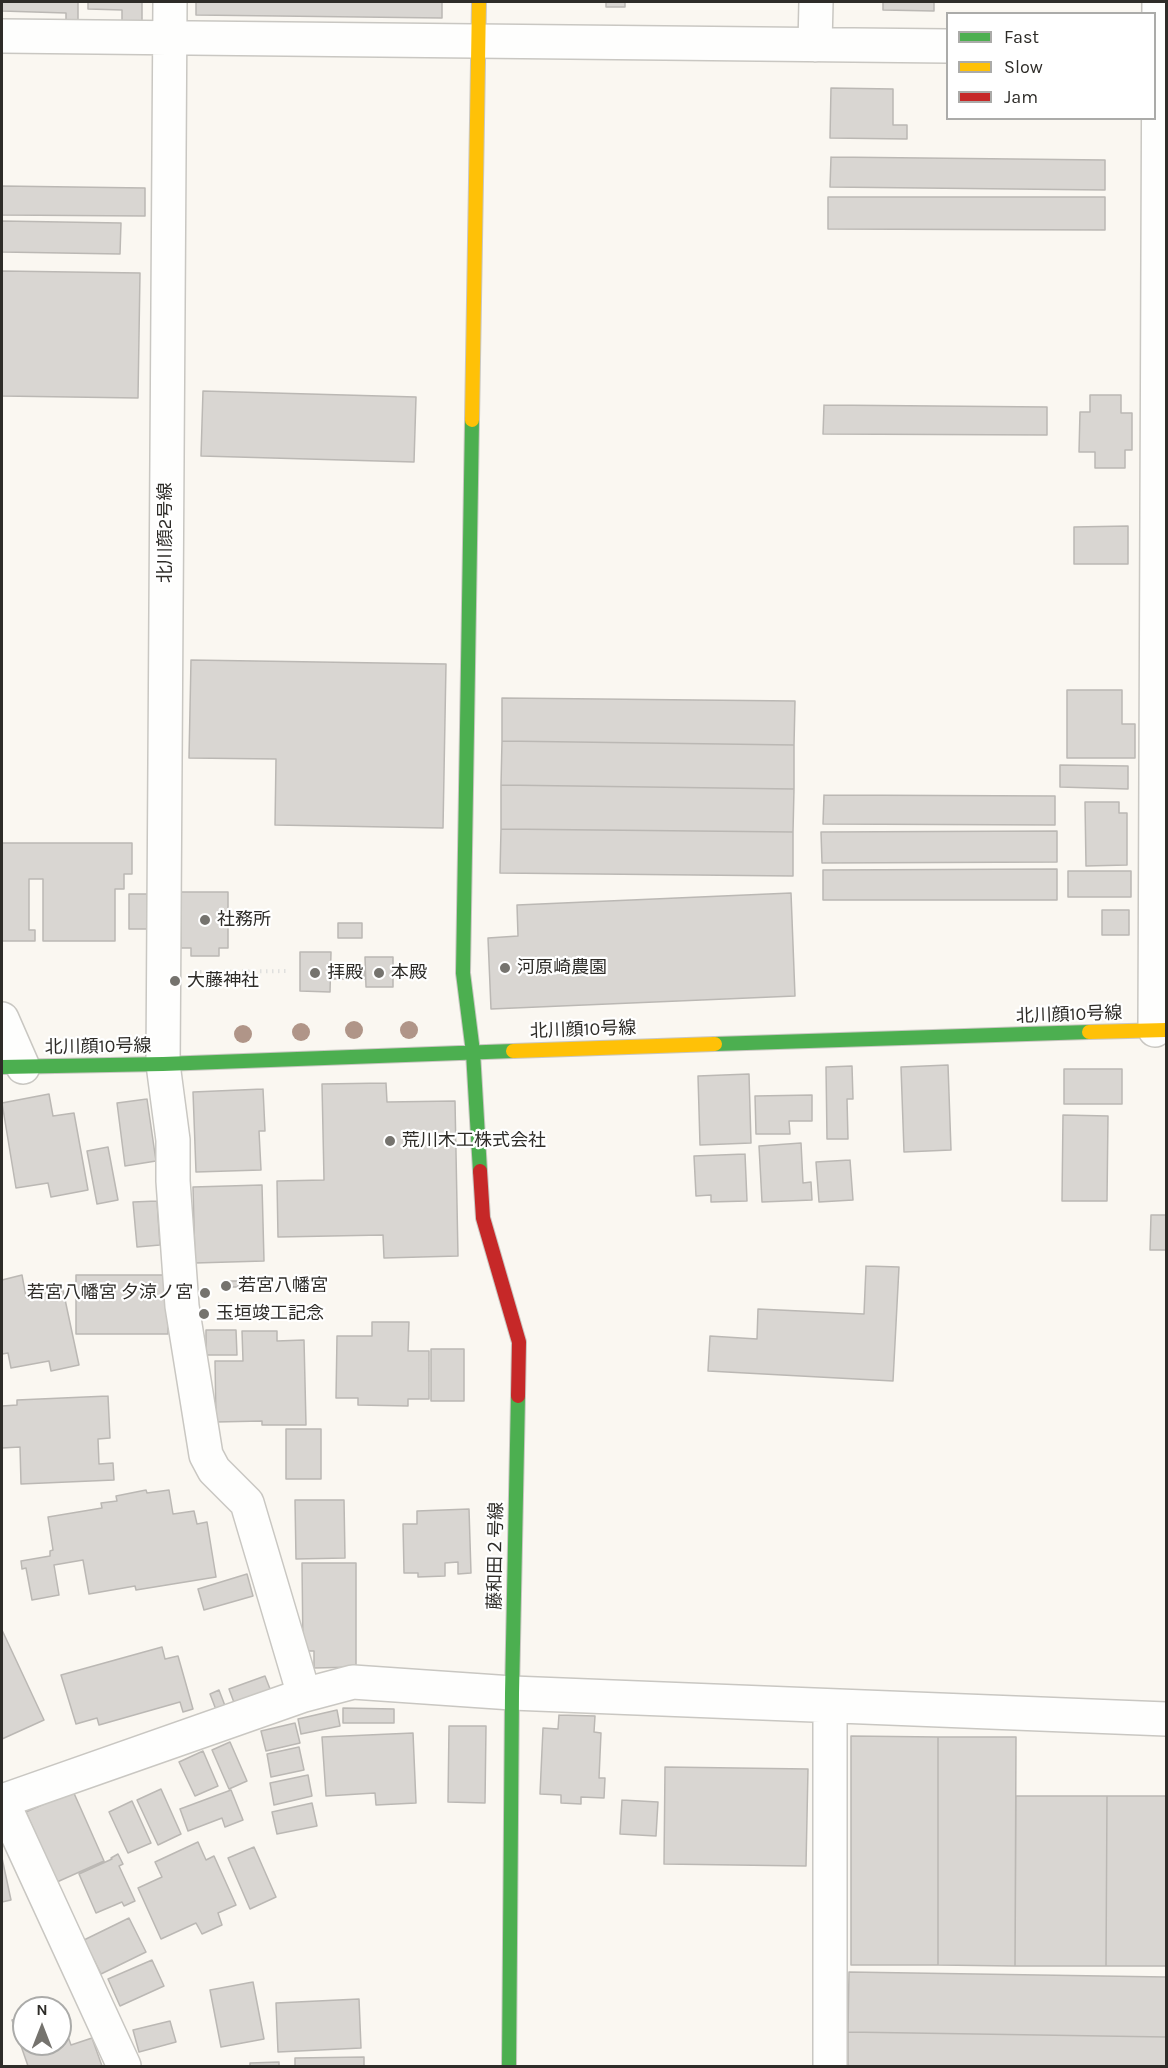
<!DOCTYPE html>
<meta charset="utf-8">
<style>
body{margin:0}
#map{position:relative;width:1168px;height:2068px;overflow:hidden;background:#faf7f1;font-family:Karla,sans-serif}
canvas{display:block}
.frame{position:absolute;inset:0;border:3px solid #2e2c28;pointer-events:none}
.legend{position:absolute;left:946px;top:12px;width:210px;height:108px;box-sizing:border-box;background:#fff;border:2px solid #ababa9;margin:0;padding:8px 10px;list-style:none;font-size:18px;color:#2e2c28}
.legend li{display:flex;align-items:center;gap:12px;height:30px}
.legend b{width:30px;border:2px solid #ababa9}
.north{position:absolute;left:12px;top:1996px;width:60px;height:60px;box-sizing:border-box;background:#fff;border:2px solid #ababa9;border-radius:50%;rotate:0deg;font-size:16px;font-weight:700;line-height:24px;text-align:center;color:#2e2c28}
.north::after{content:'';display:block;margin:auto;width:21px;height:27px;background:#75736e;clip-path:polygon(50% 0,100% 100%,50% 72%,0 100%)}
</style>
<div id="map">
<canvas width="1168" height="2068"></canvas>
<div class="frame"></div>
<ul class="legend">
<li><b style="height:8px;background:#4caf50"></b>Fast</li>
<li><b style="height:8px;background:#ffc107"></b>Slow</li>
<li><b style="height:8px;background:#c62828"></b>Jam</li>
</ul>
<div class="north">N</div>
</div>
<script>
const ctx = document.querySelector('canvas').getContext('2d');
ctx.lineJoin = 'round';
function paint(path, color) { ctx.fillStyle = color; ctx.fill(path, 'evenodd'); }
const toPath = rows => new Path2D(rows.map(r => 'M' + r).join(''));
function strokePath(path, color, width, dash) { ctx.strokeStyle = color; ctx.lineWidth = width; ctx.lineCap = dash ? 'butt' : 'round'; ctx.setLineDash(dash || []); ctx.stroke(path); }
function write(font, color, halo, rows, align = 'center') {
  ctx.font = font + ' Karla,"Noto Sans JP",sans-serif'; ctx.lineWidth = 4.5; ctx.setLineDash([]); ctx.textBaseline = 'middle'; ctx.strokeStyle = halo; ctx.fillStyle = color; for (const [text, x, y, turn = 0] of rows) {
    ctx.save(); ctx.translate(x, y); ctx.rotate((+turn || 0) * Math.PI / 180); ctx.textAlign = isNaN(turn) ? turn : align; if (halo) ctx.strokeText(text, 0, 0); ctx.fillText(text, 0, 0); ctx.restore();
  }
}
const building = toPath([
 [2,2,78,2,78,22,66,22,66,13,2,11,2,2],
 [88,2,142,2,142,22,122,21,122,10,88,9,88,2],
 [196,2,442,2,442,18,196,15,196,2],
 [606,2,625,2,625,7,606,7,606,2],
 [883,2,934,2,934,11,883,10,883,2],
 [831,88,893,89,893,125,907,125,907,139,830,138,831,88],
 [831,157,1105,160,1105,190,830,187,831,157],
 [2,186,145,188,145,216,2,215,2,186],
 [828,197,1105,197,1105,230,828,229,828,197],
 [2,221,121,223,120,254,2,252,2,221],
 [2,271,140,273,138,398,2,396,2,271],
 [203,391,416,397,414,462,201,456,203,391],
 [1090,395,1121,395,1121,413,1132,413,1132,450,1125,450,1125,468,1095,468,1095,452,1079,452,1080,412,1090,412,1090,395],
 [824,405,1047,407,1047,435,823,434,824,405],
 [1128,526,1128,564,1074,564,1074,527,1128,526],
 [191,660,446,664,443,828,275,825,276,759,189,758,191,660],
 [1067,690,1122,690,1122,724,1135,724,1135,758,1067,758,1067,690],
 [502,698,795,701,794,745,502,741,502,698],
 [502,741,794,745,794,789,501,785,502,741],
 [1060,765,1128,766,1128,789,1060,787,1060,765],
 [501,785,794,789,793,832,501,829,501,785],
 [824,795,1055,796,1055,825,823,824,824,795],
 [1085,802,1119,802,1119,813,1127,813,1127,865,1086,866,1085,802],
 [501,829,793,832,793,876,500,873,501,829],
 [1057,831,1057,862,822,863,821,832,1057,831],
 [2,843,132,843,132,874,124,874,124,889,115,889,115,941,43,941,43,879,29,879,29,930,35,930,35,941,2,941,2,843],
 [1057,869,1057,900,823,900,823,870,1057,869],
 [1068,871,1131,871,1131,897,1068,897,1068,871],
 [181,892,228,892,228,948,219,948,219,956,191,956,191,948,181,948,181,892],
 [791,893,795,996,491,1009,488,938,518,936,517,905,791,893],
 [129,894,147,894,147,929,129,929,129,894],
 [1102,910,1129,910,1129,935,1102,935,1102,910],
 [338,923,362,923,362,938,338,938,338,923],
 [300,952,331,952,330,992,300,991,300,952],
 [365,957,393,957,393,987,366,987,365,957],
 [331,967,365,967,365,979,330,979,331,967],
 [948,1065,951,1150,904,1152,901,1067,948,1065],
 [852,1066,853,1099,847,1099,848,1139,827,1139,826,1067,852,1066],
 [1064,1069,1122,1069,1122,1104,1064,1104,1064,1069],
 [749,1074,751,1143,700,1145,698,1076,749,1074],
 [386,1083,387,1102,455,1101,458,1256,384,1258,383,1235,278,1237,277,1181,324,1180,322,1084,386,1083],
 [263,1089,265,1131,259,1131,261,1170,196,1172,193,1092,263,1089],
 [49,1094,53,1116,74,1113,88,1190,51,1197,48,1183,16,1188,2,1103,49,1094],
 [812,1095,812,1121,789,1121,790,1134,756,1134,755,1096,812,1095],
 [147,1099,156,1161,125,1166,117,1103,147,1099],
 [1063,1115,1108,1116,1107,1201,1062,1201,1063,1115],
 [801,1143,803,1183,811,1182,812,1200,762,1202,759,1146,801,1143],
 [108,1147,118,1200,97,1204,87,1151,108,1147],
 [745,1154,747,1201,711,1202,711,1195,696,1196,694,1156,745,1154],
 [850,1160,853,1200,819,1202,816,1162,850,1160],
 [262,1185,264,1261,195,1263,193,1187,262,1185],
 [157,1201,160,1245,137,1247,133,1202,157,1201],
 [1151,1215,1166,1215,1166,1250,1150,1250,1151,1215],
 [866,1266,899,1267,893,1381,708,1371,710,1336,757,1339,758,1309,864,1314,866,1266],
 [22,1275,26,1297,63,1290,79,1365,51,1371,49,1361,11,1368,8,1353,2,1354,2,1280,22,1275],
 [76,1275,168,1275,168,1334,76,1334,76,1275],
 [228,1281,238,1281,238,1287,229,1287,228,1281],
 [372,1322,409,1322,408,1351,429,1351,429,1399,408,1399,408,1406,358,1405,358,1398,336,1398,337,1336,372,1336,372,1322],
 [206,1330,236,1330,237,1355,206,1355,206,1330],
 [242,1331,277,1331,277,1341,304,1340,306,1425,262,1425,262,1421,216,1422,215,1361,243,1361,242,1331],
 [431,1349,464,1349,464,1401,431,1401,431,1349],
 [108,1396,110,1438,98,1439,99,1464,113,1463,114,1480,21,1484,20,1447,2,1448,2,1406,17,1405,17,1400,108,1396],
 [286,1429,321,1429,321,1479,286,1479,286,1429],
 [146,1490,147,1493,169,1490,173,1514,194,1511,197,1524,207,1522,216,1577,136,1590,135,1586,89,1594,83,1560,54,1565,59,1595,32,1600,26,1568,22,1569,21,1561,50,1556,50,1551,53,1550,48,1517,102,1508,101,1503,117,1501,116,1496,146,1490],
 [295,1500,344,1500,345,1558,296,1559,295,1500],
 [469,1509,471,1573,458,1574,458,1562,445,1563,445,1576,418,1577,418,1573,404,1573,403,1524,417,1524,417,1511,469,1509],
 [302,1563,356,1563,356,1667,314,1668,314,1651,303,1651,302,1563],
 [247,1574,253,1596,204,1610,198,1589,247,1574],
 [2,1630,44,1720,2,1739,2,1630],
 [162,1647,165,1659,178,1656,193,1709,183,1712,180,1702,99,1725,97,1718,76,1724,61,1675,162,1647],
 [265,1676,272,1694,236,1708,229,1689,265,1676],
 [219,1690,227,1711,218,1715,210,1694,219,1690],
 [343,1708,394,1709,394,1723,343,1723,343,1708],
 [337,1710,340,1726,301,1734,298,1719,337,1710],
 [559,1715,595,1716,594,1732,601,1733,599,1778,605,1778,604,1798,581,1797,581,1804,561,1803,561,1795,540,1794,543,1728,558,1729,559,1715],
 [295,1723,300,1743,266,1751,261,1731,295,1723],
 [449,1726,486,1726,485,1803,448,1802,449,1726],
 [413,1733,416,1803,376,1805,375,1793,326,1796,322,1737,413,1733],
 [851,1736,938,1737,938,1965,851,1965,851,1736],
 [938,1737,1016,1737,1015,1966,938,1965,938,1737],
 [230,1742,247,1781,229,1789,212,1750,230,1742],
 [299,1747,304,1770,271,1777,267,1754,299,1747],
 [203,1751,218,1786,195,1796,179,1762,203,1751],
 [665,1767,808,1769,806,1866,664,1864,665,1767],
 [308,1775,312,1796,274,1805,270,1783,308,1775],
 [161,1789,181,1834,158,1845,137,1800,161,1789],
 [231,1790,243,1820,225,1827,222,1818,188,1831,180,1809,231,1790],
 [73,1791,104,1861,57,1882,26,1812,73,1791],
 [1016,1796,1107,1796,1106,1966,1015,1966,1016,1796],
 [1107,1796,1166,1796,1166,1966,1106,1966,1107,1796],
 [622,1800,658,1802,656,1836,620,1834,622,1800],
 [132,1801,151,1843,128,1853,109,1812,132,1801],
 [312,1803,317,1826,277,1834,272,1812,312,1803],
 [198,1842,206,1860,214,1856,236,1905,218,1913,222,1925,202,1934,196,1923,161,1939,138,1888,162,1877,155,1862,198,1842],
 [254,1847,276,1897,250,1909,228,1858,254,1847],
 [118,1854,123,1864,119,1866,135,1901,124,1906,122,1902,96,1913,79,1874,112,1859,111,1858,118,1854],
 [2,1858,11,1900,2,1902,2,1858],
 [129,1918,146,1952,101,1974,84,1940,129,1918],
 [152,1960,164,1986,120,2006,108,1979,152,1960],
 [849,1972,1166,1977,1166,2037,848,2032,849,1972],
 [253,1982,264,2039,221,2047,210,1990,253,1982],
 [359,1999,361,2048,278,2052,276,2003,359,1999],
 [60,2014,71,2045,92,2038,102,2066,28,2066,12,2020,24,2017,24,2044,60,2044,60,2014],
 [170,2021,176,2042,139,2052,133,2030,170,2021],
 [848,2032,1166,2037,1166,2066,848,2066,848,2032],
 [364,2057,364,2066,295,2066,295,2058,364,2057],
 [279,2062,279,2066,250,2066,250,2063,279,2062]
]);
const path = toPath([
 [200,972,290,971],
 [218,1304,238,1304]
]);
const street = toPath([
 [170,2,163,1064,173,1140,173,1181,182,1306,206,1455,214,1470,247,1503,304,1695],
 [2,36,948,46],
 [815,45,816,2],
 [2,1019,23,1067],
 [1155,1030,1159,2],
 [2,1801,304,1695,353,1682,512,1693,1166,1719],
 [2,1801,124,2066],
 [830,2066,830,1706]
]);
const fast = toPath([
 [472,420,463,973,473,1052,480,1171],
 [715,1044,1089,1032],
 [2,1067,163,1064,513,1051],
 [509,2066,512,1693,518,1396]
]);
const slow = toPath([
 [472,420,479,2],
 [1089,1032,1166,1030],
 [513,1051,715,1044]
]);
const jam = toPath([
 [480,1171,483,1218,519,1342,518,1396]
]);
const trees = [
 [354,1030],
 [409,1030],
 [301,1032],
 [243,1034]
];
const markers = [
 [205,920,6,"#75736e"],
 [505,968,6,"#75736e"],
 [315,973,6,"#75736e"],
 [379,973,6,"#75736e"],
 [175,981,6,"#75736e"],
 [390,1141,6,"#75736e"],
 [226,1286,6,"#75736e"],
 [205,1293,6,"#75736e"],
 [204,1314,6,"#75736e"]
];
const streetNames = [
 ["北川顔2号線",166,533,-90],
 ["北川顔10号線",1069,1015,-2],
 ["北川顔10号線",583,1030,-2],
 ["北川顔10号線",98,1047,-1],
 ["藤和田２号線",496,1556,-89]
];
const poiNames = [
 ["社務所",217,920],
 ["河原崎農園",517,968],
 ["拝殿",327,973],
 ["本殿",391,973],
 ["大藤神社",187,981],
 ["荒川木工株式会社",402,1141],
 ["若宮八幡宮",238,1286],
 ["若宮八幡宮 夕涼ノ宮",193,1293,"right"],
 ["玉垣竣工記念",216,1314]
];
paint(building, '#d9d6d2');
strokePath(building, '#bbb8b4', 1.5);
strokePath(street, '#c9c7c2', 36);
strokePath(fast, '#c9c7c2', 16);
strokePath(slow, '#c9c7c2', 16);
strokePath(jam, '#c9c7c2', 16);
strokePath(path, '#e0e0de', 4, [1.5, 4.5]);
strokePath(street, '#fefefd', 33);
strokePath(fast, '#4caf50', 14);
strokePath(slow, '#ffc107', 14);
strokePath(jam, '#c62828', 14);
ctx.fillStyle = '#b09588';
for (const [x, y] of trees) { ctx.beginPath(); ctx.arc(x, y, 9, 0, 2 * Math.PI); ctx.fill(); }
for (const [x, y, r, color] of markers) { const dot = new Path2D(); dot.arc(x, y, r, 0, 2 * Math.PI); ctx.fillStyle = color; ctx.fill(dot); strokePath(dot, '#fff', 2); }
write('18px', '#2e2c28', '#fff', streetNames);
write('18px', '#2e2c28', '#fff', poiNames, 'left');
</script>
